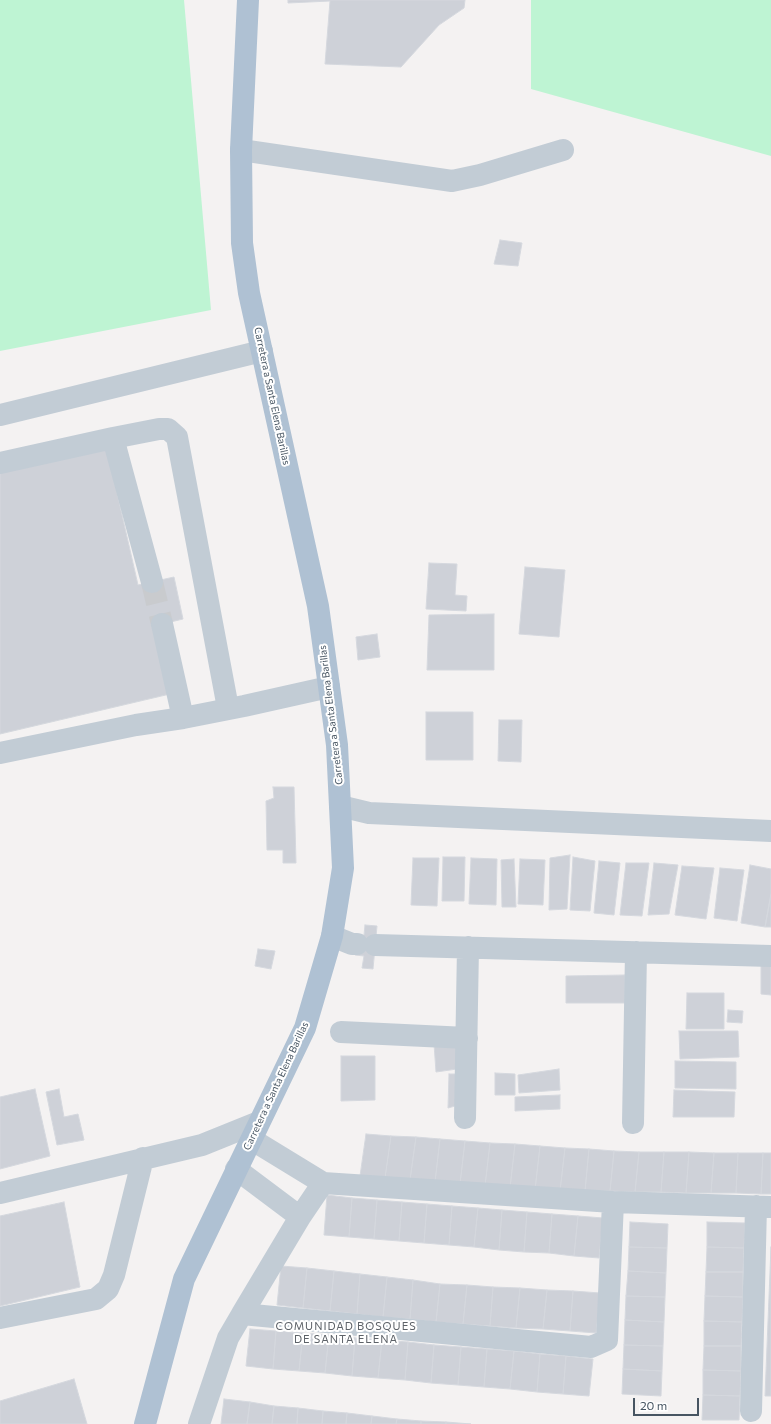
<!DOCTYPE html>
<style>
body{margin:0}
#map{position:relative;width:771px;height:1424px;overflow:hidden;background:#f4f2f2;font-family:Commissioner,sans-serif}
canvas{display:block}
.scale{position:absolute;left:633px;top:1398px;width:66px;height:18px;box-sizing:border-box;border:2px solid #475562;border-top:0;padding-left:5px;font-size:12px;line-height:14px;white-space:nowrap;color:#475562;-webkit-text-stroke:3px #fff;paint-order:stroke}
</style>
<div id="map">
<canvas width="771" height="1424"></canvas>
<div class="scale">20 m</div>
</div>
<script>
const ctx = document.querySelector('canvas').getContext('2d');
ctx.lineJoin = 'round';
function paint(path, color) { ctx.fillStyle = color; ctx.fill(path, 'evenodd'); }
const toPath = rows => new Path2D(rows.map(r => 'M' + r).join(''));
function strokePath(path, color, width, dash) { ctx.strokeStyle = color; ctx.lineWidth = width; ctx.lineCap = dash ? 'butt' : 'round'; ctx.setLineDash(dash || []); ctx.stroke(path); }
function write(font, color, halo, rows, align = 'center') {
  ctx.font = font + ' Commissioner,sans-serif'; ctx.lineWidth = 4; ctx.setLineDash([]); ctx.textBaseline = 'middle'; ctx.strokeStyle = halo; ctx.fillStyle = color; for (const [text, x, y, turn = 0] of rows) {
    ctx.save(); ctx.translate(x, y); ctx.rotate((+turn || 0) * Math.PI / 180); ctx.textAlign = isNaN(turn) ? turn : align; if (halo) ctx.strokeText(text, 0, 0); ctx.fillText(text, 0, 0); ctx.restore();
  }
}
const green = toPath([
 [0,0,184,0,211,310,0,351],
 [531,0,771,0,771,156,531,89]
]);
const building = toPath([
 [288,0,465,0,464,8,439,25,401,67,325,64,330,1,288,3,288,0],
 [500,240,522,243,518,266,494,264,500,240],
 [107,449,138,585,174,577,183,619,154,626,170,694,0,734,0,473,107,449],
 [429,563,457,564,455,595,467,596,466,611,426,609,429,563],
 [525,567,565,570,559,637,519,634,525,567],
 [494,614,494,670,427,670,429,615,494,614],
 [377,634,380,657,358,660,356,637,377,634],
 [426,712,473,712,473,760,426,760,426,712],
 [499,720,522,720,521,762,498,761,499,720],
 [273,787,294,787,296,863,283,863,283,850,267,850,266,801,274,798,273,787],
 [570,855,567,909,549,910,550,858,570,855],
 [443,857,465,857,464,901,442,901,443,857],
 [573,857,595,861,590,911,570,910,573,857],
 [413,858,439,858,437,906,411,905,413,858],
 [471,858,497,859,496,905,469,904,471,858],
 [514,859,516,907,502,907,501,860,514,859],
 [520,859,545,860,543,905,518,904,520,859],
 [599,861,620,863,614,915,594,913,599,861],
 [626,863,649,863,642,916,620,915,626,863],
 [654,863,678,865,669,914,648,915,654,863],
 [750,865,771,869,771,894,765,927,741,923,750,865],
 [682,866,714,868,706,919,675,915,682,866],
 [720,868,744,870,737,921,714,918,720,868],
 [771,894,771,927,765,927,771,894],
 [365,925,377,926,373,969,362,968,364,956,355,955,357,935,364,935,365,925],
 [258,949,275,951,271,969,255,966,258,949],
 [761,962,771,962,771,995,761,994,761,962],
 [625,975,625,1003,566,1003,566,976,625,975],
 [687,993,724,993,724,1029,686,1029,687,993],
 [728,1010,743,1011,742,1023,727,1022,728,1010],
 [679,1031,738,1031,739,1057,680,1059,679,1031],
 [462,1042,464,1068,436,1072,434,1044,462,1042],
 [341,1056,375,1056,375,1100,341,1101,341,1056],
 [675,1061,736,1062,736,1089,675,1088,675,1061],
 [559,1069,560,1090,519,1093,518,1075,559,1069],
 [495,1073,515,1074,515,1095,495,1095,495,1073],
 [449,1074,463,1074,462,1104,448,1108,449,1074],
 [35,1089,50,1156,0,1169,0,1097,35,1089],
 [59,1089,64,1117,78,1114,84,1140,57,1145,46,1092,59,1089],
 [674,1090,735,1092,734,1117,673,1117,674,1090],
 [560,1095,560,1109,515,1111,515,1097,560,1095],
 [366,1134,391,1136,385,1178,360,1176,366,1134],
 [391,1136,416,1137,410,1180,385,1178,391,1136],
 [416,1137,440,1139,435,1182,410,1180,416,1137],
 [440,1139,465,1141,460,1184,435,1182,440,1139],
 [465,1141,490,1143,485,1186,460,1184,465,1141],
 [490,1143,515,1144,510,1188,485,1186,490,1143],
 [515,1144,540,1146,535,1190,510,1188,515,1144],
 [540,1146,565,1148,560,1191,535,1190,540,1146],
 [565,1148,589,1149,585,1191,560,1191,565,1148],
 [589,1149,614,1151,610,1191,585,1191,589,1149],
 [614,1151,639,1152,635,1192,610,1191,614,1151],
 [639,1152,664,1152,661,1192,635,1192,639,1152],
 [664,1152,689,1152,686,1193,661,1192,664,1152],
 [689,1152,714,1153,711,1193,686,1193,689,1152],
 [714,1153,738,1153,736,1193,711,1193,714,1153],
 [738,1153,763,1153,761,1194,736,1193,738,1153],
 [763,1153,771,1153,771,1194,761,1194,763,1153],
 [327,1195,352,1198,349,1237,324,1235,327,1195],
 [352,1198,377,1200,374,1239,349,1237,352,1198],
 [377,1200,402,1202,399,1241,374,1239,377,1200],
 [64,1202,80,1287,0,1306,0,1216,64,1202],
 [402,1202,427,1204,424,1243,399,1241,402,1202],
 [427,1204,452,1206,449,1245,424,1243,427,1204],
 [452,1206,478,1208,474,1247,449,1245,452,1206],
 [478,1208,502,1210,499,1250,474,1247,478,1208],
 [502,1210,527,1212,524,1252,499,1250,502,1210],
 [527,1212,552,1214,549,1253,524,1252,527,1212],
 [552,1214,578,1216,574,1256,549,1253,552,1214],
 [578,1216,603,1218,599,1258,574,1256,578,1216],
 [630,1222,668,1224,667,1248,629,1247,630,1222],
 [707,1222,745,1223,744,1248,707,1247,707,1222],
 [629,1247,667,1248,666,1273,628,1271,629,1247],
 [707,1247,744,1248,743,1272,706,1272,707,1247],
 [771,1247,771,1396,765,1396,771,1247],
 [281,1266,307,1268,303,1308,277,1305,281,1266],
 [307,1268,334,1271,330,1311,303,1308,307,1268],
 [334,1271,360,1274,357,1314,330,1311,334,1271],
 [628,1271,666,1273,665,1297,626,1296,628,1271],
 [706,1272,743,1272,743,1297,705,1296,706,1272],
 [360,1274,387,1277,383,1317,357,1314,360,1274],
 [387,1277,413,1280,410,1319,383,1317,387,1277],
 [413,1280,440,1284,436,1322,410,1319,413,1280],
 [440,1284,467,1285,463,1324,436,1322,440,1284],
 [467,1285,493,1287,490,1326,463,1324,467,1285],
 [493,1287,520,1288,516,1328,490,1326,493,1287],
 [520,1288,547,1290,543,1329,516,1328,520,1288],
 [547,1290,573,1291,570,1331,543,1329,547,1290],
 [573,1291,600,1293,596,1333,570,1331,573,1291],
 [626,1296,665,1297,664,1322,625,1320,626,1296],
 [705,1296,743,1297,742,1322,704,1321,705,1296],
 [625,1320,664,1322,663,1346,624,1345,625,1320],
 [704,1321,742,1322,741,1346,704,1346,704,1321],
 [250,1329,276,1331,273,1369,246,1366,250,1329],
 [276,1331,303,1333,299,1371,273,1369,276,1331],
 [303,1333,329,1335,325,1373,299,1371,303,1333],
 [329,1335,355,1338,352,1376,325,1373,329,1335],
 [355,1338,382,1340,378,1378,352,1376,355,1338],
 [382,1340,408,1342,405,1380,378,1378,382,1340],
 [408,1342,434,1345,431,1383,405,1380,408,1342],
 [434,1345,461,1347,458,1385,431,1383,434,1345],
 [624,1345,663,1346,662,1371,623,1369,624,1345],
 [704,1346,741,1346,741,1371,703,1370,704,1346],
 [461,1347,487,1349,484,1387,458,1385,461,1347],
 [487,1349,514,1351,510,1389,484,1387,487,1349],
 [514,1351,540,1354,537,1392,510,1389,514,1351],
 [540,1354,566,1356,563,1394,537,1392,540,1354],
 [566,1356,593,1359,589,1396,563,1394,566,1356],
 [623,1369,662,1371,661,1396,622,1394,623,1369],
 [703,1370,741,1371,740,1396,703,1395,703,1370],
 [74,1379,87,1424,0,1424,0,1401,74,1379],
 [703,1395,740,1396,739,1420,702,1420,703,1395],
 [224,1399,250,1402,247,1424,221,1424,224,1399],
 [250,1402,274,1406,272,1424,247,1424,250,1402],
 [274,1406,298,1408,297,1424,272,1424,274,1406],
 [298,1408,323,1411,322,1424,297,1424,298,1408],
 [323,1411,347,1413,346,1424,322,1424,323,1411],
 [347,1413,372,1416,371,1424,346,1424,347,1413],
 [372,1416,397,1419,396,1424,371,1424,372,1416],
 [397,1419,421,1421,421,1424,396,1424,397,1419],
 [421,1421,446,1422,446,1424,421,1424,421,1421],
 [446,1422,471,1424,446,1424,446,1422]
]);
const minorTunnel = toPath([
 [152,582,162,624]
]);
const minor = toPath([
 [241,150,452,181,480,175,563,150],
 [0,415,262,351],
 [113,438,159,429,168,429,177,437,228,708],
 [0,463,113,438,152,582],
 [183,718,244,706,329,687],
 [0,753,136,725,183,718,162,624],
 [340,806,369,813,771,831],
 [332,936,352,944,357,944],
 [375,945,771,956],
 [341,1032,467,1038],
 [465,1118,468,947],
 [633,1123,636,952],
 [251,1139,323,1183],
 [236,1169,300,1217],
 [0,1193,202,1145,259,1122],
 [613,1202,607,1340,591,1347,242,1314,300,1217,323,1183,613,1202,771,1207],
 [0,1318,96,1299,108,1289,114,1275,143,1158],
 [751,1411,756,1206],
 [199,1424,228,1338,242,1314]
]);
const major = toPath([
 [145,1424,184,1279,305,1028,332,936,343,868,337,745,318,606,249,293,242,243,241,150,248,0]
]);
const streetNames = [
 ["Carretera a Santa Elena Barillas",272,396,78],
 ["Carretera a Santa Elena Barillas",331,715,-97],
 ["Carretera a Santa Elena Barillas",276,1086,-65]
];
const neighbourhoodNames = [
 ["COMUNIDAD BOSQUES",346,1326],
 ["DE SANTA ELENA",346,1339]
];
paint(green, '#bef4d3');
paint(building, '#ced1d8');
strokePath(building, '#d5d8de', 1);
strokePath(minorTunnel, '#c9cbce', 22, [22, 11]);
strokePath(minor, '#c2ccd5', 22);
strokePath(major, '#afc1d3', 22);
write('10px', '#475562', '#fff', streetNames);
ctx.letterSpacing = '1px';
write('11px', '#5d6268', '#fff', neighbourhoodNames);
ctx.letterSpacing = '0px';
</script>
